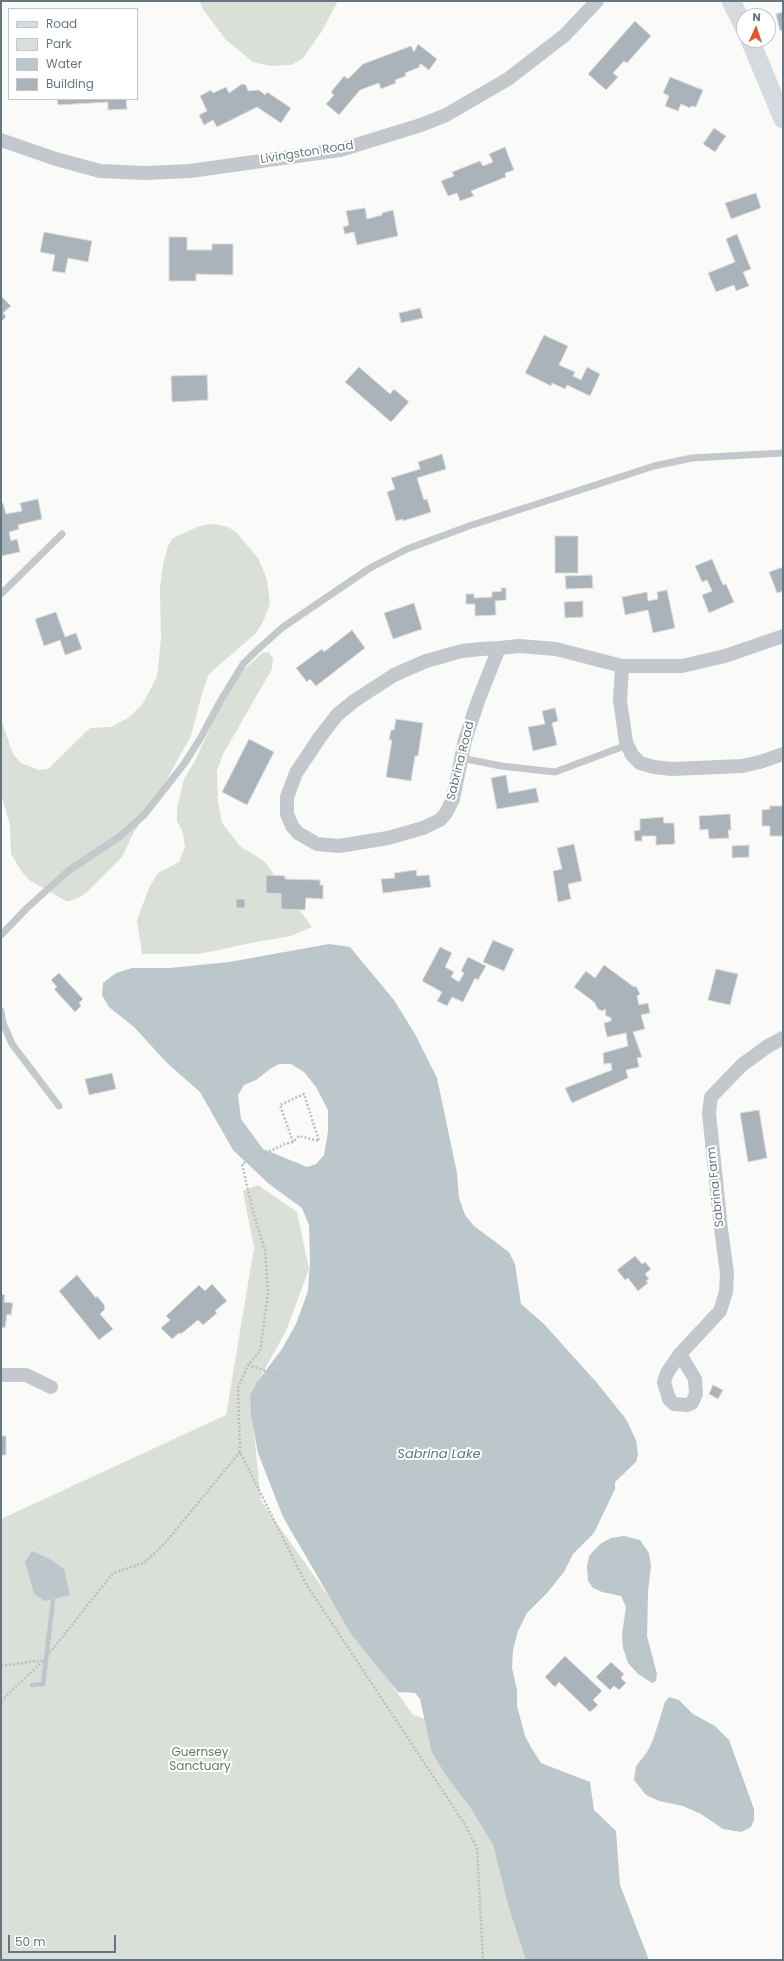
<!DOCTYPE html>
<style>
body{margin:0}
#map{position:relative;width:784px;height:1961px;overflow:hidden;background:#fafaf8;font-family:Poppins,sans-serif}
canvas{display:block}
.frame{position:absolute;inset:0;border:2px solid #657683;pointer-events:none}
.legend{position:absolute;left:8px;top:8px;width:130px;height:92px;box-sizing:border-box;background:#fff;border:1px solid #c1c8cd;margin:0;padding:5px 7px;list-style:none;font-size:12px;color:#657683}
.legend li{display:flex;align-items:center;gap:8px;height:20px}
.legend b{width:20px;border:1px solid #c1c8cd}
.north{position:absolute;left:736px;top:8px;width:40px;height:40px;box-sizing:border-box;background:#fff;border:1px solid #c1c8cd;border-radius:50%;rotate:3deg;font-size:11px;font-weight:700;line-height:16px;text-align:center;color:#657683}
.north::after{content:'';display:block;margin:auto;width:14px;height:18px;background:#e4572e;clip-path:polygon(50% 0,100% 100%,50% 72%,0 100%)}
.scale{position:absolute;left:8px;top:1935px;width:108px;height:18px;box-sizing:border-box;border:2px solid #657683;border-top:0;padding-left:5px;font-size:12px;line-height:14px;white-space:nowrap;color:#657683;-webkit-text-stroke:3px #fff;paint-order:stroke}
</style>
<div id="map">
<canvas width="784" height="1961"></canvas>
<div class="frame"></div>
<ul class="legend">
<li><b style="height:5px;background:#d6dbdf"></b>Road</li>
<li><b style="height:11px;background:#dadfd7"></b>Park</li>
<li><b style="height:11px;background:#bbc7cb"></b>Water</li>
<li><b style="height:11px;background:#aab3b9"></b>Building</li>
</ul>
<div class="north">N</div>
<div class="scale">50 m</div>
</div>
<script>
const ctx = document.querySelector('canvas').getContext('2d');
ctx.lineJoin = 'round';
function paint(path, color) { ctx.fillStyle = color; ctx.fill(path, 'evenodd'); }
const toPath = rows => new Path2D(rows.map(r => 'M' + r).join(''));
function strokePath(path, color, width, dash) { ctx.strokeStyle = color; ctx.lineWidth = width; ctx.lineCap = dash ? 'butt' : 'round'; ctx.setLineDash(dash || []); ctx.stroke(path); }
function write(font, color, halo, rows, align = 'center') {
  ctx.font = font + ' Poppins,sans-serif'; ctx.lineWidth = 4; ctx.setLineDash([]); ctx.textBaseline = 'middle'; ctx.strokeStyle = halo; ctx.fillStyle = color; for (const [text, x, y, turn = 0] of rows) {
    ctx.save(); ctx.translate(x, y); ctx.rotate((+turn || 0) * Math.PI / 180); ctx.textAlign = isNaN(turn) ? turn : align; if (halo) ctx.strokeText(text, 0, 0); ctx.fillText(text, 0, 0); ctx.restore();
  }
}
const green = toPath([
 [200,1,338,1,322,31,303,58,291,65,270,66,253,62,226,40,202,8],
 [213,524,228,527,236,532,258,558,267,579,270,604,262,624,255,634,209,674,203,690,191,736,163,786,134,832,122,857,89,890,82,896,70,901,66,901,29,880,22,872,11,854,10,825,1,794,1,719,13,754,21,763,39,770,48,769,90,728,111,727,128,718,142,705,157,677,161,638,160,589,163,564,168,546,173,538,186,532,200,526],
 [269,652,273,659,272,669,223,754,217,771,218,802,222,823,241,847,264,861,312,927,291,936,255,942,214,951,198,954,142,954,137,920,149,888,158,873,179,862,185,847,183,833,177,821,177,808,184,779,195,761,233,678,250,664,262,653],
 [258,1185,297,1212,309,1269,286,1331,250,1395,261,1501,413,1715,436,1722,501,1849,533,1960,1,1960,1,1519,226,1415,254,1248,243,1191]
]);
const water = toPath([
 [329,944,350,947,394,1000,415,1034,437,1078,457,1173,459,1198,465,1215,474,1226,509,1252,515,1264,521,1304,544,1324,597,1383,626,1419,636,1440,638,1454,636,1462,615,1482,615,1489,594,1533,573,1554,564,1572,548,1592,527,1613,518,1631,513,1650,512,1668,517,1690,517,1706,525,1736,532,1749,541,1763,590,1782,594,1810,616,1831,620,1885,649,1960,526,1960,509,1908,493,1844,470,1807,448,1778,432,1753,420,1699,415,1693,398,1692,351,1634,283,1517,258,1453,251,1415,250,1395,257,1382,282,1349,296,1324,308,1291,310,1261,309,1225,302,1208,269,1184,233,1150,200,1092,167,1063,134,1027,109,1007,102,995,103,983,116,973,132,968,170,968,229,962],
 [279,1064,291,1064,304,1072,316,1087,328,1110,328,1131,324,1155,316,1164,307,1167,263,1149,241,1119,238,1095,244,1085,256,1080,270,1069],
 [624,1536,640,1540,649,1553,651,1565,648,1592,647,1636,657,1674,656,1681,652,1683,638,1674,628,1663,623,1648,622,1634,626,1607,621,1596,602,1592,593,1588,588,1581,587,1566,589,1556,600,1544,611,1538],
 [32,1551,50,1559,64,1569,70,1595,45,1601,34,1594,25,1562],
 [669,1697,679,1700,693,1714,715,1726,729,1740,754,1809,754,1820,751,1827,741,1832,723,1829,701,1814,683,1806,659,1801,646,1795,634,1780,636,1766,647,1752,653,1740,665,1702]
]);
const stream = toPath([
 [32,1685,43,1684,53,1601]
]);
const building = toPath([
 [783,12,783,30,780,31,776,14,783,12],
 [635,21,651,36,627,63,624,61,613,73,618,77,606,90,588,74,635,21],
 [418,44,437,59,429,70,421,64,419,65,420,67,405,73,406,76,395,80,396,83,381,89,379,83,360,90,339,115,326,104,334,95,331,92,344,76,348,79,363,64,411,46,414,52,418,44],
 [670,77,703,90,696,107,691,106,690,108,681,104,678,111,665,106,669,96,663,93,670,77],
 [242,84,246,85,248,91,259,90,265,95,267,92,291,108,281,123,257,107,217,127,213,120,204,125,199,115,207,111,200,96,211,90,213,93,226,87,229,93,242,84],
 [57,99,126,99,127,109,108,110,108,102,58,105,57,99],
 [714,128,726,136,715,152,703,144,714,128],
 [505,147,514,170,505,173,506,177,471,191,474,196,460,201,457,193,448,196,441,181,454,176,452,172,480,161,483,166,493,162,489,154,505,147],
 [756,193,761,208,731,219,725,203,756,193],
 [365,208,367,219,382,215,382,213,393,210,398,236,357,245,354,232,345,234,343,227,349,225,346,211,365,208],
 [44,232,92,241,88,262,68,258,65,273,52,271,55,255,40,252,44,232],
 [737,234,751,269,743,272,749,286,736,291,734,285,716,292,708,273,735,262,726,239,737,234],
 [169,237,187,237,187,250,212,250,212,244,233,244,233,275,196,274,196,281,169,281,169,237],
 [1,296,11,306,3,313,6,317,1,322,1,296],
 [420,308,423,318,401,323,399,313,420,308],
 [544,335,568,346,559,365,575,372,573,376,581,380,587,367,600,374,590,396,567,385,565,389,552,383,551,386,525,373,544,335],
 [359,367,390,394,394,389,409,402,391,422,345,382,359,367],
 [207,375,208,400,172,402,171,376,207,375],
 [442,454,446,469,417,478,424,500,427,499,431,512,403,521,403,519,396,521,387,492,395,489,391,478,420,469,418,462,442,454],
 [38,499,42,519,18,525,19,529,9,532,11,541,17,539,20,552,1,556,1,503,3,503,6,514,22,511,20,503,38,499],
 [555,536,578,536,578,573,555,573,555,536],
 [712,559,723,585,726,584,734,602,709,613,702,595,712,591,707,580,702,582,695,566,712,559],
 [783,567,783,591,777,593,769,572,783,567],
 [592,575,593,588,566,589,565,576,592,575],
 [501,588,506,588,506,600,495,601,496,615,475,616,475,604,466,604,466,594,474,594,474,598,492,597,492,592,502,591,501,588],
 [667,590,675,628,653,633,648,610,625,615,622,597,647,592,648,601,658,599,657,592,667,590],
 [583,601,583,617,565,618,564,602,583,601],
 [414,603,422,629,393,639,384,613,414,603],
 [56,612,65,637,76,633,82,649,65,655,60,640,44,646,35,619,56,612],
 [352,630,365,648,316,686,310,679,307,682,296,668,322,649,324,652,352,630],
 [555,708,558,721,552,723,557,745,533,751,528,727,545,724,542,711,555,708],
 [396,719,423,723,418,756,415,756,411,781,386,777,392,740,389,740,391,730,394,730,396,719],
 [249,739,274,752,247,805,222,792,249,739],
 [506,775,509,793,536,788,539,802,497,809,491,778,506,775],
 [770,806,783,806,783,836,770,836,770,826,762,826,762,810,770,809,770,806],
 [730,814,731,830,728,830,729,838,709,839,708,829,700,830,699,816,730,814],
 [663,817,664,823,674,823,675,844,656,845,656,836,642,836,642,841,635,841,634,831,640,830,640,819,663,817],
 [574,844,582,881,568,884,571,899,558,902,553,871,562,869,557,848,574,844],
 [749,845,749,857,732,858,732,846,749,845],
 [416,870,417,876,429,875,431,887,383,893,381,879,395,878,394,873,416,870],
 [266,875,285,876,285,879,320,880,320,885,323,885,323,899,306,898,305,910,281,909,281,894,266,893,266,875],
 [236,899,245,899,245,908,236,908,236,899],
 [493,940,514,949,504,971,483,962,493,940],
 [440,947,452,953,445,967,454,972,451,977,459,982,464,973,461,971,468,957,486,966,478,980,475,978,463,1002,452,997,447,1006,437,1001,442,992,422,981,440,947],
 [604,965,634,987,636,986,640,994,637,996,639,1005,648,1003,650,1013,641,1015,645,1029,633,1032,642,1057,637,1058,639,1067,626,1070,628,1078,572,1103,565,1088,612,1070,611,1063,604,1064,603,1053,628,1046,626,1033,607,1037,604,1023,611,1021,611,1018,605,1015,606,1009,602,1011,598,1009,594,1002,574,987,586,971,595,978,604,965],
 [716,969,738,974,730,1005,708,1000,716,969],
 [59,973,83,999,79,1003,81,1006,75,1012,54,989,57,987,51,980,59,973],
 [112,1073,116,1089,89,1095,85,1079,112,1073],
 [759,1110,767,1158,748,1162,740,1113,759,1110],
 [635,1256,642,1264,645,1262,651,1269,645,1274,649,1279,646,1281,648,1283,638,1291,628,1278,625,1280,617,1270,635,1256],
 [77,1275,96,1298,97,1296,105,1306,104,1307,105,1309,100,1314,113,1329,99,1340,59,1291,77,1275],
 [212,1284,227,1301,215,1311,217,1313,203,1325,198,1320,181,1334,179,1333,172,1339,161,1328,170,1320,166,1316,199,1285,205,1291,212,1284],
 [1,1294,5,1295,4,1302,13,1303,11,1315,7,1314,5,1328,1,1327,1,1294],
 [713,1385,723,1390,718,1399,709,1394,713,1385],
 [1,1436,6,1436,6,1455,1,1455,1,1436],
 [565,1656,602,1691,593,1700,598,1705,590,1712,559,1682,555,1687,545,1677,565,1656],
 [611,1662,624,1674,621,1678,626,1683,619,1690,614,1686,610,1690,596,1677,611,1662]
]);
const path = toPath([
 [293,1142,280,1105,304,1094,319,1141,299,1136,293,1142,285,1144,242,1164,252,1208,265,1251,268,1293,260,1351,248,1365,238,1388,240,1452,306,1584,464,1823,477,1848,483,1960],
 [248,1365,285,1377],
 [1,1666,44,1660],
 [1,1701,44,1660,113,1573,144,1563,165,1543,240,1452]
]);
const lane = toPath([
 [1,594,62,534],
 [461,758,501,766,555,772,627,745],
 [1,935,27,908,68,871,119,837,144,815,184,764,200,739,221,700,243,664,256,651,283,627,370,568,407,549,469,526,654,466,692,458,783,453],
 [1,1011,3,1023,12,1044,59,1106]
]);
const street = toPath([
 [1,140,56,159,100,171,146,173,190,171,340,150,421,125,446,115,508,79,565,35,597,1],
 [499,648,478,701,465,740,453,799,446,813,440,820,423,828,388,838,339,846,317,844,298,833,292,826,287,814,287,797,296,773,320,737,337,715,354,701,394,675,426,661,462,651,481,649,499,648,519,646,556,649,622,666,682,666,725,656,783,636],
 [622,666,620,701,626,742,632,755,640,763,654,767,672,769,742,766,760,762,783,754],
 [680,1354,695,1379,696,1394,692,1403,687,1405,674,1404,669,1399,664,1382,667,1373,680,1354,720,1311,726,1292,727,1273,721,1229,709,1113,711,1097,742,1065,768,1046,783,1038],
 [1,1375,26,1375,51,1387]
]);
const secondary = toPath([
 [731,1,744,27],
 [750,40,783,119]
]);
const streetNames = [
 ["Livingston Road",307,153,-9],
 ["Sabrina Road",461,761,-76],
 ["Sabrina Farm",716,1187,-96]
];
const parkNames = [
 ["Guernsey",200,1753],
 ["Sanctuary",200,1767]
];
const waterNames = [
 ["Sabrina Lake",439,1455]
];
paint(green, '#dadfd7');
paint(water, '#bbc7cb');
strokePath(stream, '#bbc7cb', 4.5);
paint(building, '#aab3b9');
strokePath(building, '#dcdcda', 1);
strokePath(path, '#bbbfc2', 2.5, [2, 2]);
strokePath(lane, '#c3c8cc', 7);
strokePath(street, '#c3c8cc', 14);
strokePath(secondary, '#d6dbdf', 19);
write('12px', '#657683', '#fff', streetNames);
write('12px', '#687a64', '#fff', parkNames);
write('italic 13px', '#60757c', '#fff', waterNames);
</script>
